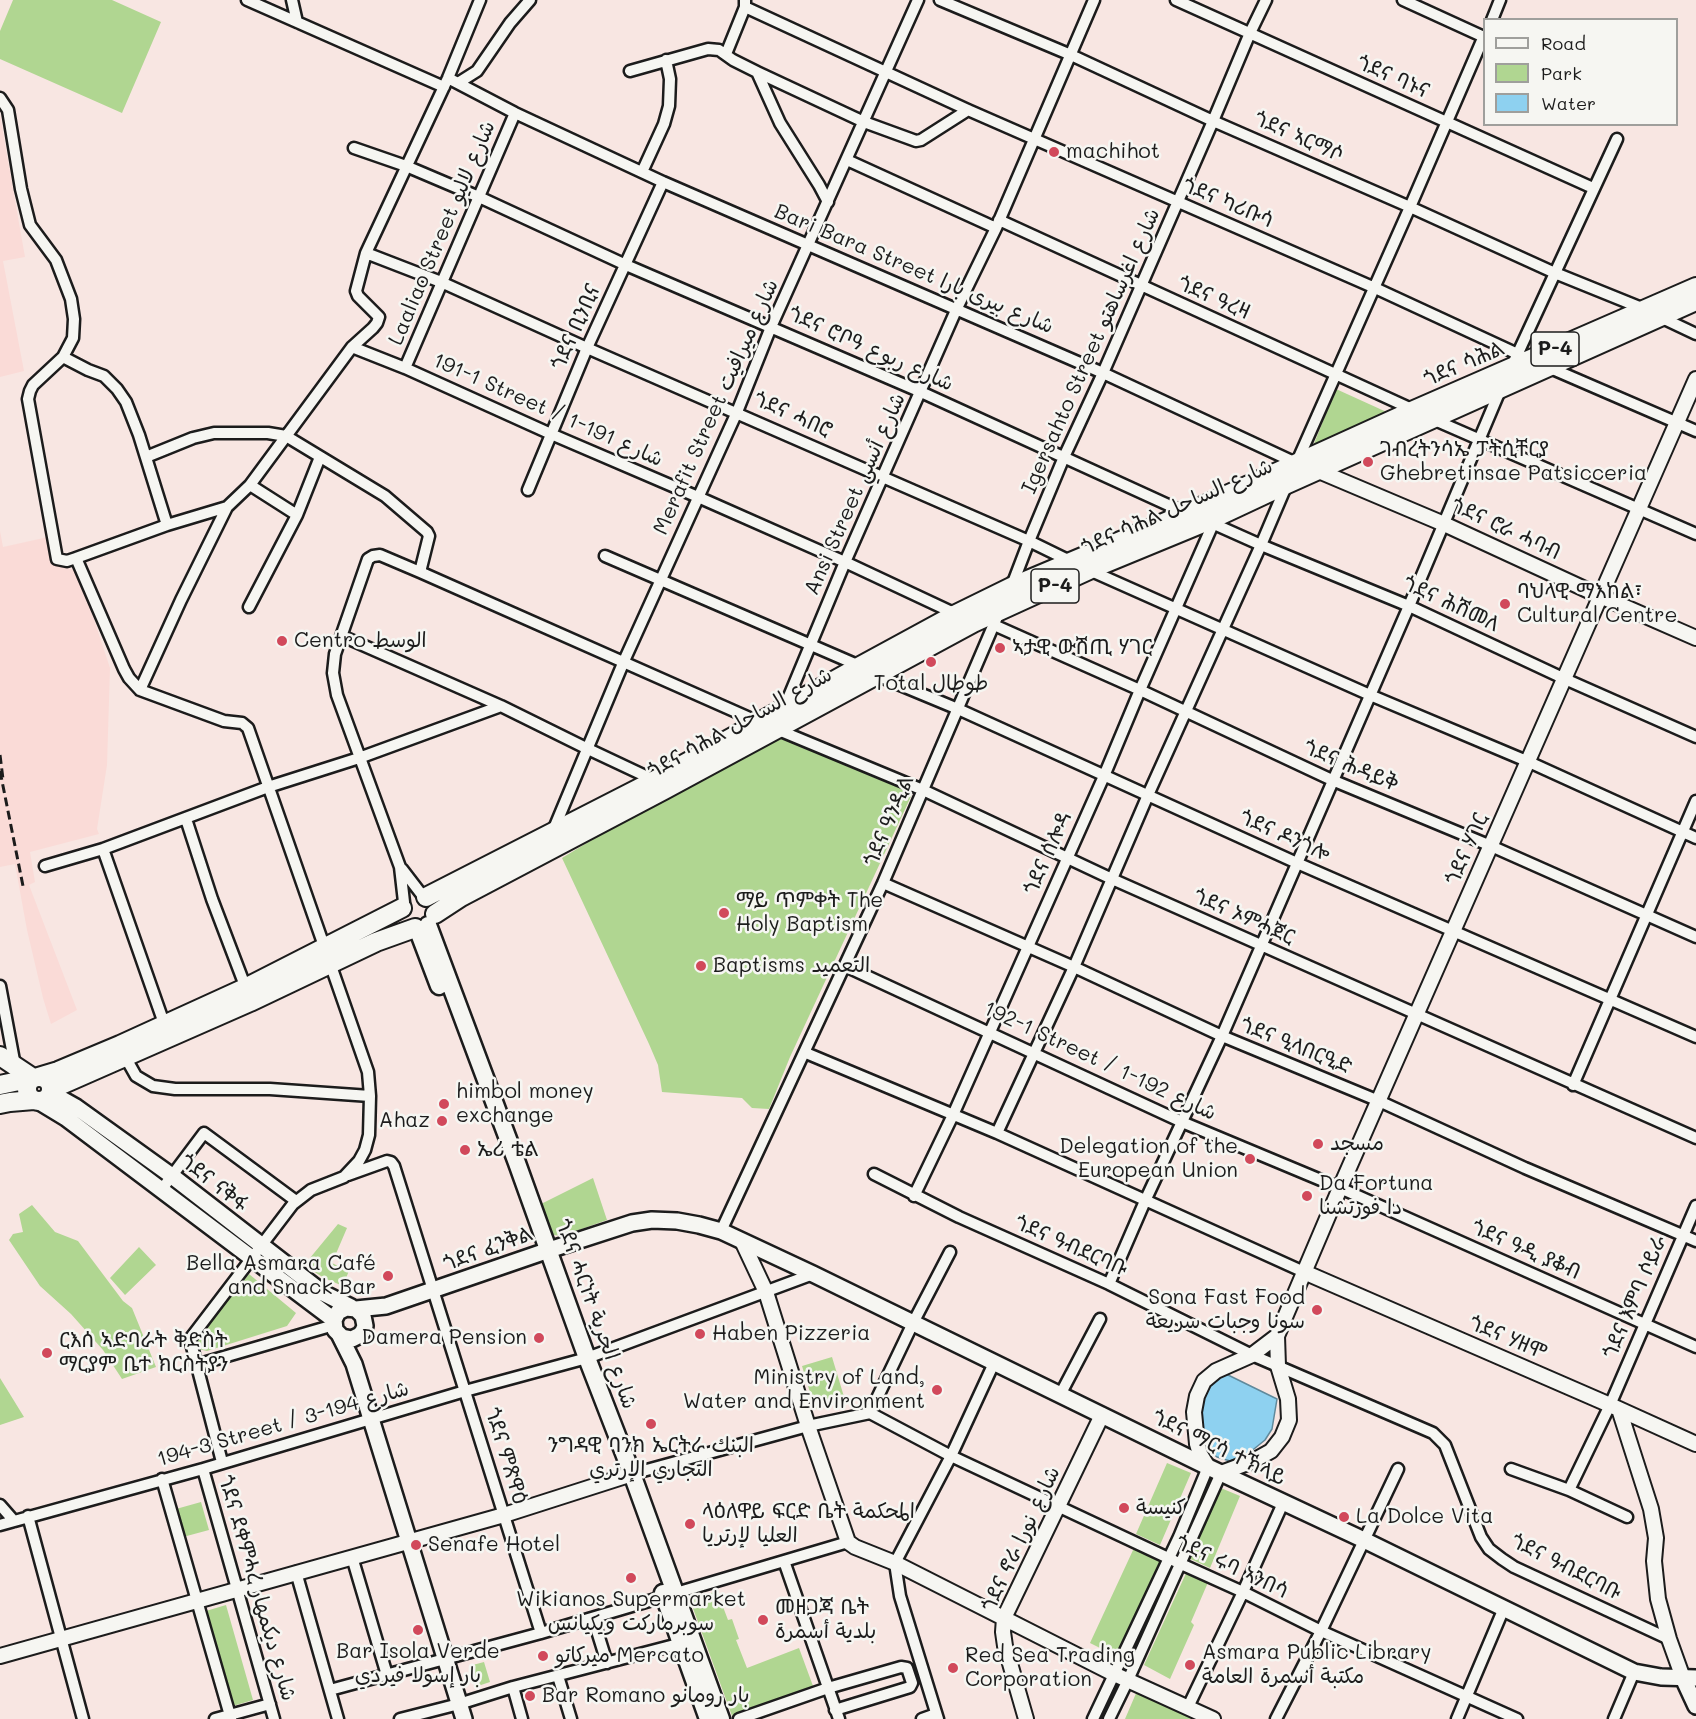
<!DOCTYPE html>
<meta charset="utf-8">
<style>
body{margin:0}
#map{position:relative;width:1696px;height:1719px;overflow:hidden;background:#f8e6e2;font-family:Mali,sans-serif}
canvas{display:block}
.legend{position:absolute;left:1483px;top:18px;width:195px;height:108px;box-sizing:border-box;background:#f6f6f2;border:2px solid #9f9f9c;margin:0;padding:8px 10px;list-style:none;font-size:18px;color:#1c1c1c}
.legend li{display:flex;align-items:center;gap:12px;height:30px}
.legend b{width:30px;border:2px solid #9f9f9c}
</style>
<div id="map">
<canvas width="1696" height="1719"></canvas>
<ul class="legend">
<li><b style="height:8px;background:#f6f6f2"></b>Road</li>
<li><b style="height:16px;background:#b0d691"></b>Park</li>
<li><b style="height:16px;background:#8ed1f0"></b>Water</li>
</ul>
</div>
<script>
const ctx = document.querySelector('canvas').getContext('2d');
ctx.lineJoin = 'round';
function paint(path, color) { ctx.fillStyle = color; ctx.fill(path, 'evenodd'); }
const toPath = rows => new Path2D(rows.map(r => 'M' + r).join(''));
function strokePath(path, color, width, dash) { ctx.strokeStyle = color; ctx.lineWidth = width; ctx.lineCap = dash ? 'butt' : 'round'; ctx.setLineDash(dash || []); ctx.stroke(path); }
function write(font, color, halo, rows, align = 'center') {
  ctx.font = font + ' Mali,"Playpen Sans Arabic","Noto Sans Ethiopic",sans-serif'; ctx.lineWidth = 5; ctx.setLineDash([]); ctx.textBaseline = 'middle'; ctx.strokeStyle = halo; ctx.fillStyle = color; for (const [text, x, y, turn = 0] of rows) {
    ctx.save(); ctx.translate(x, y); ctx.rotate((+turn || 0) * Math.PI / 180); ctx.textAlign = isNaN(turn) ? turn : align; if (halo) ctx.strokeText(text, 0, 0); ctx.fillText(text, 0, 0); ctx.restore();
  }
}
const built = toPath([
 [0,115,25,257,3,261,24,371,0,377],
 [0,531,3,547,48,537,52,563,78,571,110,668,107,765,97,829,99,834,30,852,35,882,29,885,77,1010,51,1024,43,998,27,930,15,864,0,867]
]);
const green = toPath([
 [13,0,112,0,161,22,122,113,0,59,0,31],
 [1336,389,1391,414,1313,446],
 [775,729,914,790,790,1057,769,1109,752,1108,742,1098,662,1092,658,1065,649,1044,562,858],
 [593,1178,607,1220,562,1236,554,1235,551,1231,541,1204],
 [32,1205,55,1232,78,1241,123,1301,132,1308,156,1367,122,1379,103,1350,71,1314,40,1286,9,1240,13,1234,23,1232,19,1214],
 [338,1224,347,1228,332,1263,342,1268,344,1265,350,1268,343,1286,324,1278,313,1271,305,1264],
 [139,1247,156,1265,125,1295,110,1278],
 [249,1274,296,1313,287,1326,207,1351,198,1349,196,1343,196,1340],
 [832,1357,845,1400,815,1409,802,1366],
 [0,1378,24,1417,0,1425],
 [1167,1463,1191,1473,1160,1545,1136,1534],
 [1216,1486,1240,1496,1210,1568,1186,1557],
 [201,1502,209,1530,183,1537,176,1509],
 [1134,1548,1160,1561,1116,1656,1090,1643],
 [1188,1569,1209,1580,1191,1622,1194,1625,1170,1679,1144,1665],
 [717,1591,728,1620,732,1619,739,1639,736,1640,747,1668,799,1648,813,1686,732,1716,690,1600],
 [226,1605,253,1700,233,1706,206,1611],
 [484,1662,490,1682,475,1687,469,1666],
 [1137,1691,1192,1716,1193,1719,1125,1719]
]);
const water = toPath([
 [1224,1373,1277,1399,1272,1429,1265,1440,1249,1453,1230,1461,1217,1457,1203,1447,1199,1404,1208,1385,1224,1373]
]);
const minor = toPath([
 [247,0,444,87],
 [292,0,297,22],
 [940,0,1071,55,1213,121,1410,207,1555,273,1644,309],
 [1176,0,1593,188],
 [1403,0,1484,37],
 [745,7,968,110,1375,288,1522,356],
 [1492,20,1500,0],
 [726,54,745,7,745,0],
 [630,71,708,49,719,50,733,60,757,72],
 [448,78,515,113,663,182,1103,373,1296,463],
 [458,83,477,71,510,23,530,0],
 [0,98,8,110,21,189,30,225,56,260,71,299,74,319,73,338,63,357,33,385,30,391,28,399,57,559,67,561,76,558],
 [354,148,406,166,479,197,626,265,921,392,1188,514],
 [847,160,996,228],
 [642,172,664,124,669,106,670,79,666,60],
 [828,202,819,185,780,123,757,72,864,122,916,141,921,140,968,110],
 [999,220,1416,411],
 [366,253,441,282,587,348,1029,541,1072,562],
 [1658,316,1696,334],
 [352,347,405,368,551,434,698,497,845,562,958,615],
 [63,357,88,370,104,376,117,389,126,402,139,435,167,525],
 [1512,366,1617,139],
 [1548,367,1696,431],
 [405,368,515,113],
 [1430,418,1696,534],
 [146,457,193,438,214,433,268,433,286,436,385,496,427,532,429,536,420,572],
 [1296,464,1410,207,1484,36],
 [250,485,297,515],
 [528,490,587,348,663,182],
 [1205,520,1261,545,1409,606,1565,679,1696,737],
 [605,556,862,667],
 [1089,570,1370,695,1529,762,1696,838],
 [1011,588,1029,541,1064,457,1103,373,1213,121,1250,33,1266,0],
 [249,607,297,515,320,457],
 [994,625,1140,690,1332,780,1491,846,1696,937],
 [342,636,501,706,588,749,656,781],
 [876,675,958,709,1297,863,1696,1037],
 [140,690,129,678,124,669,76,558,167,525,227,507],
 [785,706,845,562,957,308,996,228,1094,0],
 [776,729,923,790,1112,879,1696,1138],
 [186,819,212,899,247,991],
 [553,831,624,661,737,412,771,327,918,0],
 [103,849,166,1029],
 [45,866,103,849,268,787,359,758,501,706],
 [402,869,422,895],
 [883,883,1074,967,1222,1036,1379,1101,1525,1168,1696,1241],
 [404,902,400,867,337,695,333,673,335,654,368,559,373,556,380,555,420,572,761,723],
 [845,966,1182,1122,1340,1188,1696,1347],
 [0,986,15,1066],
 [123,1053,136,1076,153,1086,175,1089,270,1089,370,1096],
 [806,1053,997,1133,1304,1272],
 [1573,1085,1696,801],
 [997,1133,1074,967,1148,795,1261,545,1287,484],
 [874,1174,959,1217,1109,1284,1252,1355,1433,1433,1445,1445,1481,1537,1489,1549,1502,1559,1514,1567,1669,1639],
 [348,1175,387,1161,391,1162,394,1166,541,1633],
 [162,1189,204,1133,296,1201],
 [914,1196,953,1115,1104,776,1140,690,1213,524],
 [721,1231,883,883,1000,610],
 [1109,1284,1145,1201,1222,1036,1409,606,1501,388],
 [196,1365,334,1325],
 [1060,1395,1100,1319],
 [870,1413,951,1456,1181,1564,1243,1592,1321,1631,1517,1719],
 [870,1413,913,1323,950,1252],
 [222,1462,190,1339,293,1204,311,1190,344,1177,359,1161,365,1150,369,1135,370,1096,368,1072,248,728,242,723,224,721,140,690,181,600,227,507,250,485,352,347,373,328,377,323,379,317,358,296,356,291,366,253,448,78,480,0],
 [203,1469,274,1719],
 [1511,1469,1569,1490,1627,1517],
 [632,1474,808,1426,870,1413],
 [162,1479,231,1719],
 [1569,1490,1610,1405,1696,1206],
 [0,1505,14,1521],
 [28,1516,83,1719],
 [0,1525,203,1469,465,1391,587,1358,813,1274],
 [352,1557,387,1675],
 [784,1561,839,1719],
 [296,1572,338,1719],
 [593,1618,607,1663],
 [558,1676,571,1719],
 [513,1687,522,1719],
 [330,1690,541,1633,848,1542],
 [1188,1707,1243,1592,1283,1503],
 [215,1719,270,1704],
 [400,1719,459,1704,513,1687,686,1642],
 [739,1719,828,1688,901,1667,907,1668,912,1683,910,1687,835,1710],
 [922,1719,936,1714],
 [938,1719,900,1596,895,1563,951,1456,994,1363],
 [1093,1719,1179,1537,1208,1467],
 [1109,1719,1128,1680,1221,1473],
 [1276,1719,1321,1631,1398,1469],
 [1457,1719,1504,1608],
 [1614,1719,1634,1672]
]);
const tertiary = toPath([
 [1314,469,1444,524,1600,596,1696,638],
 [742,1241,766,1292,808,1426,848,1542,855,1547,895,1563,1114,1674,1213,1719],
 [1304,1272,1610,1405,1696,1444],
 [1619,1409,1651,1509,1656,1538,1654,1561,1658,1599,1669,1639,1683,1678],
 [1208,1467,1200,1454,1197,1444,1194,1412,1197,1396,1204,1381,1216,1371,1252,1355,1277,1336],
 [1221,1473,1253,1461,1271,1451,1282,1437,1289,1420,1288,1399,1278,1366,1277,1336,1340,1188,1696,379],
 [0,1656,504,1515,632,1474],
 [1026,1719,1005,1646,1003,1632,1004,1618,1102,1415]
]);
const secondary = toPath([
 [51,1093,76,1107,172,1176,323,1293,351,1307],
 [38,1101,66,1118,334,1320],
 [356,1309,363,1316,365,1326,363,1331,360,1335,352,1339,342,1337,335,1330,334,1320,338,1312,346,1308,356,1309,386,1306,549,1250,632,1223,652,1220,677,1221,699,1225,721,1231,813,1274,1208,1467,1364,1540,1634,1672,1661,1677,1696,1678],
 [339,1334,354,1364,464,1719],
 [1683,1678,1696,1706]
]);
const primary = toPath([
 [428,925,517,1163,587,1358,632,1474,721,1719],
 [417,928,439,986],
 [663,1593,708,1719]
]);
const trunk = toPath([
 [426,897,655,780,860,666,956,614,1011,587,1187,513,1414,410,1696,287],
 [435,914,461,897,664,790,973,623,1089,570,1208,521,1287,484,1696,301],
 [0,1056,33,1078],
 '27 1089a12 12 0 1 1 24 0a12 12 0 1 1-24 0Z',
 [38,1077,58,1071,120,1045,245,988,402,908],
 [0,1085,33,1078],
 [52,1089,250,1002,376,942,415,928],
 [0,1104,10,1102,34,1100]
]);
const rail = toPath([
 [0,755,3,779],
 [0,771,23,886]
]);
const markers = [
 [1054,152,6,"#d1495b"],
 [1368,462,6,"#d1495b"],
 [1505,604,6,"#d1495b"],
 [282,641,6,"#d1495b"],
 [1000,648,6,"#d1495b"],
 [931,662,6,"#d1495b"],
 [724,913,6,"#d1495b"],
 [701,966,6,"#d1495b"],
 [444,1104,6,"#d1495b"],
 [442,1121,6,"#d1495b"],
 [1318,1144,6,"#d1495b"],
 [465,1150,6,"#d1495b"],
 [1250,1159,6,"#d1495b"],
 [1307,1196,6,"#d1495b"],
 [388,1276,6,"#d1495b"],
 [1317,1310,6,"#d1495b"],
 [700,1334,6,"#d1495b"],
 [539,1338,6,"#d1495b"],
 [47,1353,6,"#d1495b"],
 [937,1390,6,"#d1495b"],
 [651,1424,6,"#d1495b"],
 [1124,1508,6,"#d1495b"],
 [1344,1517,6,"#d1495b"],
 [690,1524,6,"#d1495b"],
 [416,1545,6,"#d1495b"],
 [631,1578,6,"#d1495b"],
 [763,1620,6,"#d1495b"],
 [418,1630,6,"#d1495b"],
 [543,1656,6,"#d1495b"],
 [1190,1665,6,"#d1495b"],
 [953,1668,6,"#d1495b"],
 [530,1696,6,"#d1495b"]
];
const shields = [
 [1555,349,48],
 [1055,586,48]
];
const shieldNames = [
 ["P-4",1555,349],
 ["P-4",1055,586]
];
const streetNames = [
 ["ጎደና ባኑና",1393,77,24],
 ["ጎደና ኣርማሶ",1299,137,24],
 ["ጎደና ካሪቡሳ",1228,203,23],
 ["Laaliao Street شارع لاليو",442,233,-67],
 ["Bari Bara Street شارع بيرى بارا",914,269,23],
 ["ጎደና ዓረዛ",1214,298,24],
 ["ጎደና ቢንቢና",576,327,-66],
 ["ጎደና ሮቦዓ شارع ربوع",871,349,24],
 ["Igersahto Street شارع اغرساهتو",1091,351,-66],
 ["ጎደና ሳሕል",1464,364,-23],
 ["Merafit Street شارع ميرافيت",716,407,-66],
 ["191-1 Street / شارع 191-1",548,410,24],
 ["ጎደና ሓበሮ",793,415,24],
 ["Ansi Street شارع أنسي",855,494,-66],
 ["ጎደና ሳሕል شارع الساحل",1177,507,-24],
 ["ጎደና ሮራ ሓባብ",1506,529,25],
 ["ጎደና ሕሽመለ",1451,604,25],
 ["ጎደና ሳሕል شارع الساحل",740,723,-29],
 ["ጎደና ሕዳይቅ",1351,766,23],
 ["ጎደና ዓንዲል",889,821,-67],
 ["ጎደና ዶንጎሎ",1285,836,24],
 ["ጎደና ሃገር",1467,849,-66],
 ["ጎደና ሰሎዳ",1048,853,-66],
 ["ጎደና ኦምሓጀር",1244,917,24],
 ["ጎደና ዒላበርዒድ",1296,1046,22],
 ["192-1 Street / شارع 192-1",1100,1061,25],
 ["ጎደና ናቅፋ",214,1183,38],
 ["ጎደና ዓብደርባቡ",1071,1246,24],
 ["ጎደና ፈንቅል",488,1249,-20],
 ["ጎደና ዓዲ ያቆብ",1526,1250,24],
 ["ጎደና እምባ ሶይራ",1635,1297,-67],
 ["ጎደና ሓርነት شارع الحرية",596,1314,70],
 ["ጎደና ሃዘሞ",1508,1338,23],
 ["194-3 Street / شارع 194-3",283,1424,-16],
 ["ጎደና ማርሳ ተኽላይ",1219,1448,26],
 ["ጎደና ምጽዋዕ",506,1456,73],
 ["ጎደና ኖራ شارع نورا",1021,1539,-65],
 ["ጎደና ሩባ ኣንበሳ",1232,1567,25],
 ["ጎደና ዓብደርባቡ",1566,1567,27],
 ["ጎደና ደቀምሓረ شارع ديكمهار",257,1588,74]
];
const poiNames = [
 ["machihot",1066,152],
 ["ገብረትንሳኤ ፓትሲቸርያ",1380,450],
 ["Ghebretinsae Patsicceria",1380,474],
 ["ባህላዊ ማእከል፣",1517,592],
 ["Cultural Centre",1517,616],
 ["Centro الوسط",294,641],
 ["ኣታዊ ውሽጢ ሃገር",1012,648],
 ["Total طوطال",931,684,"center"],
 ["ማይ ጥምቀት The",736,901],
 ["Holy Baptism",736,925],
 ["Baptisms التعميد",713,966],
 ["himbol money",456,1092],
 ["exchange",456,1116],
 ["Ahaz",430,1121,"right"],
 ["مسجد",1330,1144],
 ["Delegation of the",1238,1147,"right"],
 ["European Union",1238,1171,"right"],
 ["ኤሪ ቴል",477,1150],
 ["Da Fortuna",1319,1184],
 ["دا فورتشنا",1319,1208],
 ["Bella Asmara Café",376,1264,"right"],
 ["and Snack Bar",376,1288,"right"],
 ["Sona Fast Food",1305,1298,"right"],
 ["سونا وجبات سريعة",1305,1322,"right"],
 ["Haben Pizzeria",712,1334],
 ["Damera Pension",527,1338,"right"],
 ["ርእሰ ኣድባራት ቅድስት",59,1341],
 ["ማርያም ቤተ ክርስትያን",59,1365],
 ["Ministry of Land,",925,1378,"right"],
 ["Water and Environment",925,1402,"right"],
 ["ንግዳዊ ባንክ ኤርትራ البنك",651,1446,"center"],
 ["التجاري الإرتري",651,1470,"center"],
 ["كنيسة",1136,1508],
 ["ላዕለዋይ ፍርድ ቤት المحكمة",702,1512],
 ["العليا لإرتريا",702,1536],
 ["La Dolce Vita",1356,1517],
 ["Senafe Hotel",428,1545],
 ["Wikianos Supermarket",631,1600,"center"],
 ["سوبرماركت ويكيانس",631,1624,"center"],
 ["መዘጋጃ ቤት",775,1608],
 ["بلدية أسمرة",775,1632],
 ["Bar Isola Verde",418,1652,"center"],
 ["بار إسولا فيردي",418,1676,"center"],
 ["Asmara Public Library",1202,1653],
 ["مكتبة أسمرة العامة",1202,1677],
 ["ميركاتو Mercato",555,1656],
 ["Red Sea Trading",965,1656],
 ["Corporation",965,1680],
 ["Bar Romano بار رومانو",542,1696]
];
paint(built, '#fadbd7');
paint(green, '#b0d691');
paint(water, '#8ed1f0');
strokePath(water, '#60899b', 1.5);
strokePath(minor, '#1c1c1c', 15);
strokePath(tertiary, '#1c1c1c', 18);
strokePath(secondary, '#1c1c1c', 20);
strokePath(primary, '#1c1c1c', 21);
strokePath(trunk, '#1c1c1c', 22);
strokePath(minor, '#f6f6f2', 10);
strokePath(tertiary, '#f6f6f2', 14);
strokePath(secondary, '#f6f6f2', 15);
strokePath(primary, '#f6f6f2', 16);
strokePath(trunk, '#f6f6f2', 18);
strokePath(rail, '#1c1c1c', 3, [9, 4.5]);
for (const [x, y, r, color] of markers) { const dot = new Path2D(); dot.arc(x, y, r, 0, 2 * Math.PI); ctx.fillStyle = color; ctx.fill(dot); strokePath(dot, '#f6f6f2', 2); }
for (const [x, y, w] of shields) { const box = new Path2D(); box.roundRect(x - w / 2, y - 17, w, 34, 4.5); ctx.fillStyle = '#f6f6f2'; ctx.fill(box); strokePath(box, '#1c1c1c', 1.5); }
write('bold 20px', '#1c1c1c', null, shieldNames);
write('21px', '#1c1c1c', '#f6f6f2', streetNames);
write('21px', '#1c1c1c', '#f6f6f2', poiNames, 'left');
</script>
